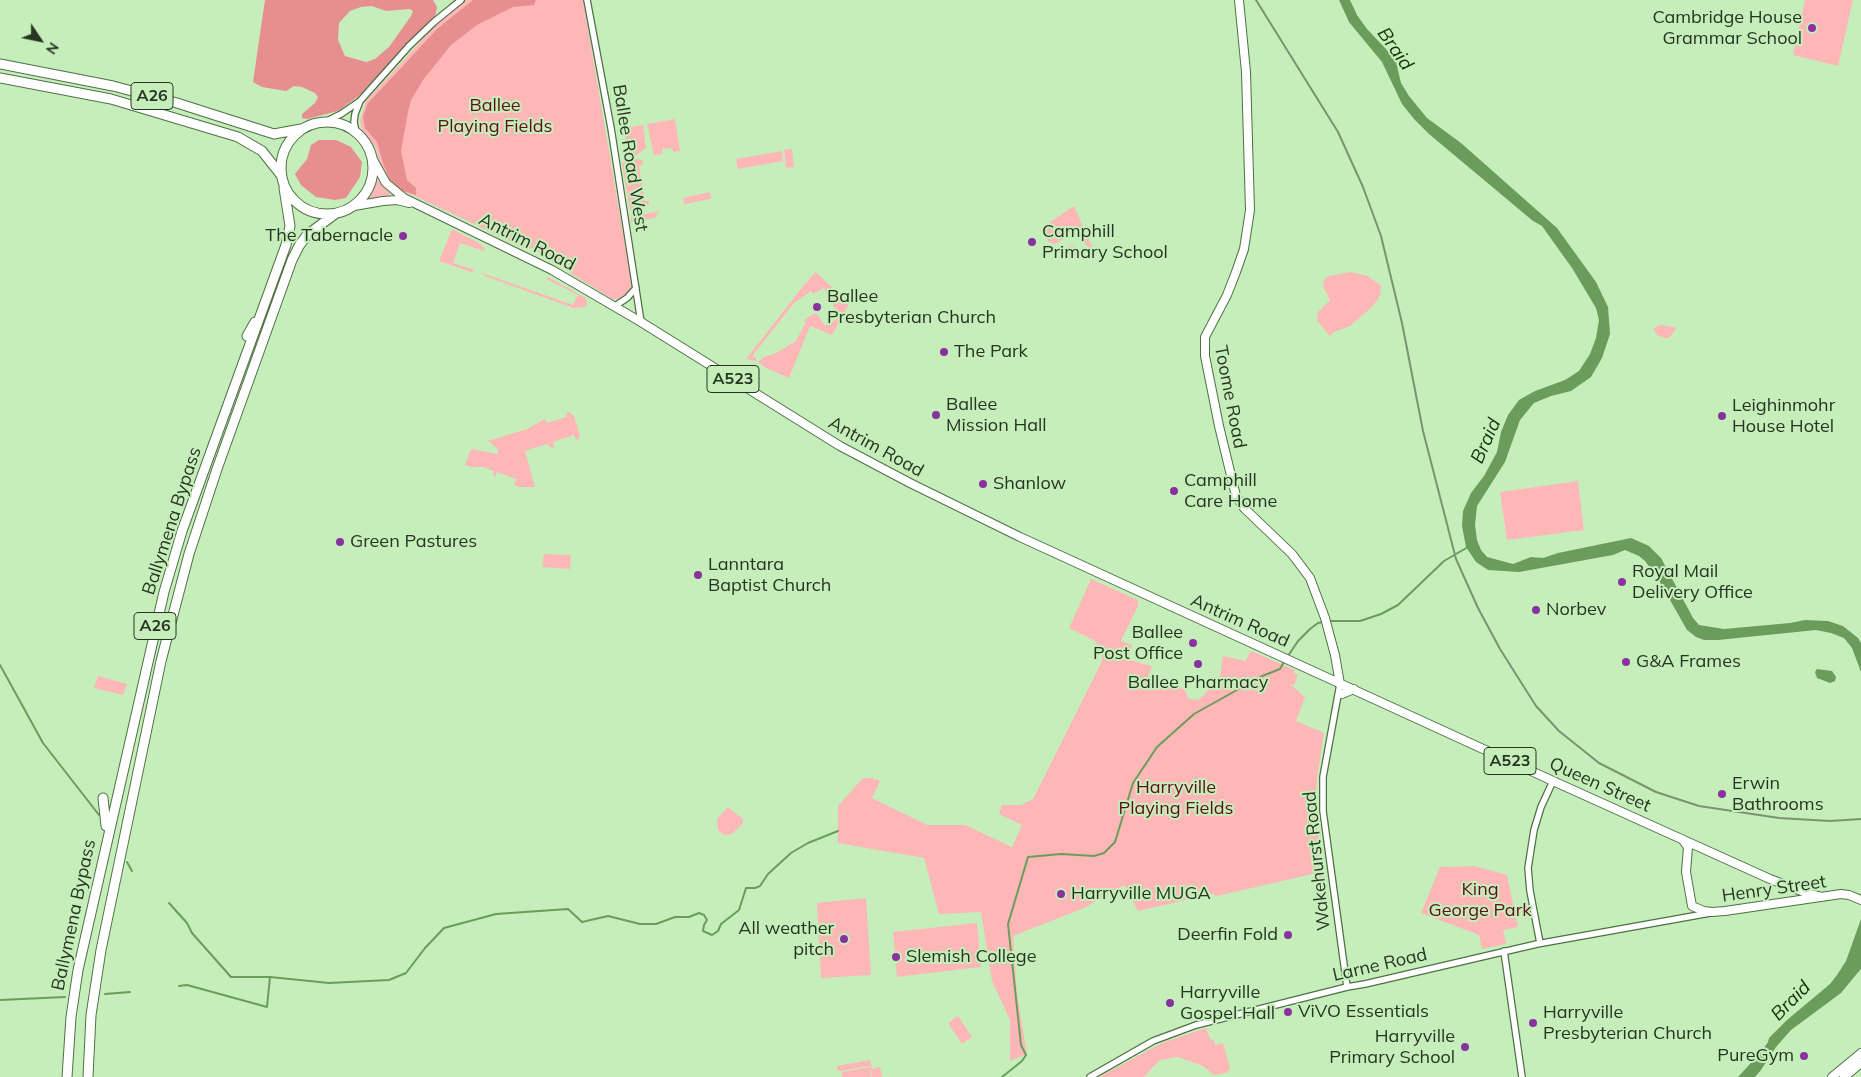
<!DOCTYPE html>
<style>
body{margin:0}
#map{position:relative;width:1861px;height:1077px;overflow:hidden;background:#c6eebb;font-family:Mulish,sans-serif}
canvas{display:block}
.north{position:absolute;left:15px;top:15px;width:50px;height:50px;-webkit-text-stroke:4px #c6eebb;paint-order:stroke;rotate:124deg;font-size:14px;font-weight:700;line-height:20px;text-align:center;color:#263522}
.north::after{content:'';display:block;margin:auto;width:18px;height:22px;background:#263522;clip-path:polygon(50% 0,100% 100%,50% 72%,0 100%)}
</style>
<div id="map">
<canvas width="1861" height="1077"></canvas>
<div class="north">N</div>
</div>
<script>
const ctx = document.querySelector('canvas').getContext('2d');
ctx.lineJoin = 'round';
function paint(path, color) { ctx.fillStyle = color; ctx.fill(path, 'evenodd'); }
const toPath = rows => new Path2D(rows.map(r => 'M' + r).join(''));
function strokePath(path, color, width, dash) { ctx.strokeStyle = color; ctx.lineWidth = width; ctx.lineCap = dash ? 'butt' : 'round'; ctx.setLineDash(dash || []); ctx.stroke(path); }
function write(font, color, halo, rows, align = 'center') {
  ctx.font = font + ' Mulish,sans-serif'; ctx.lineWidth = 4; ctx.setLineDash([]); ctx.textBaseline = 'middle'; ctx.strokeStyle = halo; ctx.fillStyle = color; for (const [text, x, y, turn = 0] of rows) {
    ctx.save(); ctx.translate(x, y); ctx.rotate((+turn || 0) * Math.PI / 180); ctx.textAlign = isNaN(turn) ? turn : align; if (halo) ctx.strokeText(text, 0, 0); ctx.fillText(text, 0, 0); ctx.restore();
  }
}
const green = toPath([
 [465,0,583,0,632,285,630,292,621,299,612,299,540,254,534,248,525,249,470,222,410,194,399,191,388,180,382,169,375,146,362,130,360,121,366,101,435,26],
 [1805,0,1853,0,1838,66,1793,55],
 [675,119,680,151,673,152,672,148,662,149,663,154,654,155,647,124],
 [643,125,646,148,636,155,628,156,624,128],
 [792,149,794,167,786,168,784,150],
 [782,151,783,161,738,169,736,159],
 [637,159,642,160,643,163,643,165,639,166,645,201,649,201,649,204,645,208,632,211,630,210,622,163],
 [377,180,391,195,367,201,374,189],
 [710,192,711,199,684,204,683,198],
 [1074,206,1089,240,1096,253,1081,240,1084,231,1071,228,1068,236,1055,244,1049,242,1042,232,1043,227],
 [659,211,655,218,631,222,631,217],
 [452,229,479,243,485,249,484,251,460,243,453,263,475,270,471,272,439,261],
 '1065 252a6 6 0 1 1 12 0a6 6 0 1 1-12 0Z',
 [816,272,849,304,832,335,810,326,789,378,766,368,758,362,764,357,776,353,796,341,806,322,804,320,815,313,817,314,825,326,840,317,824,288,813,294,811,291,794,303,753,355,756,359,756,361,746,359,804,285],
 [1351,272,1368,276,1381,286,1380,296,1372,307,1350,326,1334,332,1330,336,1317,321,1318,312,1330,300,1323,286,1324,280,1329,276],
 [482,273,573,305,578,295,546,279,548,277,586,298,587,305,584,307,573,308,485,276],
 [1660,325,1675,327,1676,329,1669,338,1664,338,1657,335,1654,331,1654,328],
 [569,412,574,416,580,436,578,439,576,440,574,435,553,442,554,448,550,447,547,444,525,451,535,487,520,487,514,485,516,479,497,472,495,477,493,475,494,471,483,467,471,467,465,465,471,449,498,454,498,449,488,441,527,429,545,419,547,423,567,417,566,413],
 [1578,481,1584,530,1507,540,1500,492],
 [544,554,571,555,570,569,542,567],
 [1091,579,1138,600,1138,606,1121,641,1132,645,1129,660,1152,666,1147,679,1184,689,1189,699,1199,700,1220,677,1223,656,1245,661,1251,651,1295,670,1294,673,1298,675,1294,685,1290,684,1305,697,1296,721,1324,733,1317,778,1316,813,1324,887,1320,889,1317,873,1217,896,1212,894,1138,911,1124,885,1084,908,1013,936,1017,994,1027,1054,1010,1061,1010,1020,992,981,981,912,939,914,924,858,838,843,838,806,863,778,872,778,880,781,872,798,927,825,965,825,1012,847,1022,825,999,814,1002,805,1021,805,1033,799,1102,661,1102,651,1095,641,1069,628],
 [98,676,127,684,123,695,94,688],
 [728,807,743,819,743,823,732,834,724,835,718,830,717,819],
 [1475,866,1507,875,1518,927,1503,930,1506,944,1482,949,1479,935,1421,913,1440,867],
 [866,898,871,975,821,978,817,903],
 [977,923,981,967,897,977,893,932],
 [958,1016,972,1037,962,1044,948,1023],
 [1206,1028,1210,1039,1214,1040,1215,1045,1223,1043,1230,1068,1227,1073,1214,1075,1203,1066,1178,1057,1160,1060,1144,1077,1099,1077,1162,1043],
 [870,1060,872,1069,880,1067,882,1077,872,1077,870,1066,841,1071,837,1070,837,1066],
 [870,1067,871,1077,842,1077,842,1072]
]);
const forest = toPath([
 [265,0,433,0,437,7,435,18,400,52,360,95,338,111,307,119,302,118,302,114,315,103,318,97,315,93,302,87,294,86,286,91,262,87,253,82],
 [372,6,386,11,409,9,413,11,411,16,389,47,375,59,366,62,345,56,338,40,339,23,350,11,361,7],
 [473,0,536,0,534,5,513,7,477,25,451,45,423,80,411,100,408,112,401,151,407,180,416,188,416,195,400,190,390,180,384,166,377,142,365,128,363,116,368,103,401,68,437,29],
 [319,140,336,140,351,147,362,162,360,177,346,198,335,200,316,197,301,185,295,174,307,159,311,145]
]);
const water = toPath([
 [1339,0,1350,0,1357,15,1367,29,1386,49,1396,62,1401,83,1409,96,1427,118,1461,143,1557,228,1596,282,1608,307,1610,334,1602,358,1591,377,1571,391,1551,396,1534,403,1520,420,1505,462,1477,506,1475,525,1477,540,1481,550,1487,557,1513,564,1531,557,1543,558,1558,553,1631,538,1649,546,1661,558,1693,618,1699,625,1724,629,1790,623,1805,620,1828,621,1843,626,1858,638,1861,643,1861,672,1852,648,1844,638,1831,633,1816,630,1718,640,1704,640,1696,637,1687,630,1657,577,1645,561,1639,556,1625,550,1613,555,1519,572,1488,570,1476,562,1466,547,1462,526,1463,511,1471,493,1484,476,1497,452,1501,432,1508,415,1519,400,1535,391,1565,380,1579,371,1590,354,1596,338,1599,320,1596,308,1572,268,1542,226,1533,221,1429,134,1414,119,1402,104,1382,62,1349,22],
 [1817,669,1832,671,1836,677,1835,681,1830,683,1817,678,1815,672],
 [1861,919,1861,969,1855,976,1841,993,1791,1030,1776,1047,1761,1070,1755,1077,1738,1077,1761,1052,1768,1042,1769,1038,1787,1020,1830,984,1837,975,1846,961]
]);
const stream = toPath([
 [1328,621,1360,621,1381,614,1398,605,1444,561,1468,547],
 [1288,656,1298,641,1310,629,1318,623,1323,622],
 [0,665,43,743,99,815],
 [127,862,132,871],
 [169,903,187,923,192,933,231,977,270,977,329,983,389,980,406,973,425,948,444,928,496,914,568,909,582,922,608,916,640,924,656,924,675,917,689,917,699,913,704,915,707,920,704,925,703,931,712,935,718,931,721,924,739,910,746,888,755,888,760,886,768,874,791,853,808,843,838,831],
 [179,986,187,985,267,1007,270,977],
 [105,994,130,992],
 [0,1000,65,997],
 [1002,1077,1022,1061,1026,1055,1021,1045,1008,924,1028,857,1061,854,1094,856,1104,853,1115,842,1133,783,1157,747,1194,714,1262,676,1280,669,1285,660]
]);
const minor = toPath([
 [587,0,611,128,641,322],
 [325,122,341,114,360,101,409,46,434,22,461,0],
 [356,132,354,122,355,114,360,101],
 [615,306,627,298,636,288],
 [1340,684,1323,777,1323,811,1347,987],
 [1540,943,1530,891,1528,868,1534,830,1541,807,1553,781],
 [1504,951,1522,1077],
 [1090,1077,1153,1041,1196,1025,1347,987,1365,984,1537,944,1710,913]
]);
const major = toPath([
 [1239,0,1246,72,1250,210,1244,249,1236,272,1227,295,1205,337,1205,356,1219,426,1236,496,1244,508,1292,554,1310,578,1325,618,1335,655,1340,684],
 [372,158,386,183,404,198,552,270,641,322,840,446,910,483,1020,537,1553,781,1770,879,1804,892,1822,897],
 [354,206,383,201,397,200,409,203],
 [1342,694,1354,689],
 [1682,839,1688,847,1686,872,1692,906,1704,911,1712,912,1725,911,1841,894,1849,895,1861,900],
 [1832,1077,1861,1053],
 [1844,1077,1861,1063]
]);
const highway = toPath([
 [0,64,113,86,177,103,274,134,301,129],
 [0,78,111,99,238,137,262,151,281,175],
 '281 168a46 46 0 1 1 92 0a46 46 0 1 1-92 0Z',
 [247,336,255,322],
 [103,798,106,826],
 [67,1077,71,1017,78,970,164,592,182,531,286,245,290,226,284,188],
 [88,1077,91,1015,101,950,161,661,189,554,217,469,292,260,299,246,307,235,335,214]
]);
const rail = toPath([
 [1256,0,1338,132,1363,187,1381,236,1402,323,1423,431,1456,559,1478,608,1500,649,1536,706,1559,731,1599,763,1656,792,1699,806,1779,818,1830,821,1861,819]
]);
const markers = [
 [1812,28,5,"#89329f"],
 [403,236,5,"#89329f"],
 [1032,242,5,"#89329f"],
 [817,307,5,"#89329f"],
 [944,352,5,"#89329f"],
 [936,415,5,"#89329f"],
 [1722,416,5,"#89329f"],
 [983,484,5,"#89329f"],
 [1174,491,5,"#89329f"],
 [340,542,5,"#89329f"],
 [698,575,5,"#89329f"],
 [1622,582,5,"#89329f"],
 [1536,610,5,"#89329f"],
 [1193,643,5,"#89329f"],
 [1626,662,5,"#89329f"],
 [1198,664,5,"#89329f"],
 [1722,794,5,"#89329f"],
 [1061,894,5,"#89329f"],
 [1288,935,5,"#89329f"],
 [844,939,5,"#89329f"],
 [896,957,5,"#89329f"],
 [1170,1003,5,"#89329f"],
 [1288,1012,5,"#89329f"],
 [1533,1023,5,"#89329f"],
 [1465,1047,5,"#89329f"],
 [1804,1056,5,"#89329f"]
];
const shields = [
 [152,96,42],
 [733,379,52],
 [155,626,42],
 [1510,761,52]
];
const shieldNames = [
 ["A26",152,96],
 ["A523",733,379],
 ["A26",155,626],
 ["A523",1510,761]
];
const poiNames = [
 ["Cambridge House",1802,18,"right"],
 ["Grammar School",1802,39,"right"],
 ["Camphill",1042,232],
 ["Primary School",1042,253],
 ["The Tabernacle",393,236,"right"],
 ["Ballee",827,297],
 ["Presbyterian Church",827,318],
 ["The Park",954,352],
 ["Ballee",946,405],
 ["Mission Hall",946,426],
 ["Leighinmohr",1732,406],
 ["House Hotel",1732,427],
 ["Camphill",1184,481],
 ["Care Home",1184,502],
 ["Shanlow",993,484],
 ["Green Pastures",350,542],
 ["Lanntara",708,565],
 ["Baptist Church",708,586],
 ["Royal Mail",1632,572],
 ["Delivery Office",1632,593],
 ["Norbev",1546,610],
 ["Ballee",1183,633,"right"],
 ["Post Office",1183,654,"right"],
 ["G&A Frames",1636,662],
 ["Ballee Pharmacy",1198,683,"center"],
 ["Erwin",1732,784],
 ["Bathrooms",1732,805],
 ["Harryville MUGA",1071,894],
 ["All weather",834,929,"right"],
 ["pitch",834,950,"right"],
 ["Deerfin Fold",1278,935,"right"],
 ["Slemish College",906,957],
 ["Harryville",1180,993],
 ["Gospel Hall",1180,1014],
 ["ViVO Essentials",1298,1012],
 ["Harryville",1543,1013],
 ["Presbyterian Church",1543,1034],
 ["Harryville",1455,1037,"right"],
 ["Primary School",1455,1058,"right"],
 ["PureGym",1794,1056,"right"]
];
const parkNames = [
 ["Ballee",495,106],
 ["Playing Fields",495,127],
 ["Harryville",1176,788],
 ["Playing Fields",1176,809],
 ["King",1480,890],
 ["George Park",1480,911]
];
const streetNames = [
 ["Ballee Road West",630,158,81],
 ["Antrim Road",527,242,27],
 ["Toome Road",1230,397,79],
 ["Antrim Road",876,447,29],
 ["Ballymena Bypass",172,521,-72],
 ["Antrim Road",1240,621,24],
 ["Queen Street",1600,785,24],
 ["Wakehurst Road",1317,861,-96],
 ["Henry Street",1774,889,-8],
 ["Ballymena Bypass",74,915,-78],
 ["Larne Road",1380,965,-13]
];
const waterNames = [
 ["Braid",1395,49,55],
 ["Braid",1486,441,-66],
 ["Braid",1791,1001,-45]
];
paint(green, '#feb7b7');
paint(forest, '#e78e90');
paint(water, '#6a9d5b');
strokePath(stream, '#6a9d5b', 2);
strokePath(minor, '#4e7144', 8);
strokePath(major, '#4e7144', 10);
strokePath(highway, '#4e7144', 11);
strokePath(minor, '#fff', 5.5);
strokePath(major, '#fff', 8);
strokePath(highway, '#fff', 9);
strokePath(rail, '#789471', 2);
for (const [x, y, r, color] of markers) { const dot = new Path2D(); dot.arc(x, y, r, 0, 2 * Math.PI); ctx.fillStyle = color; ctx.fill(dot); strokePath(dot, '#c6eebb', 2); }
for (const [x, y, w] of shields) { const box = new Path2D(); box.roundRect(x - w / 2, y - 13.5, w, 27, 4); ctx.fillStyle = '#c6eebb'; ctx.fill(box); strokePath(box, '#263522', 1); }
write('bold 16px', '#263522', null, shieldNames);
write('18px', '#263522', '#c6eebb', poiNames, 'left');
write('18px', '#5d0e1a', '#c6eebb', parkNames);
write('18px', '#263522', '#c6eebb', streetNames);
write('italic 19px', '#123506', '#c6eebb', waterNames);
</script>
